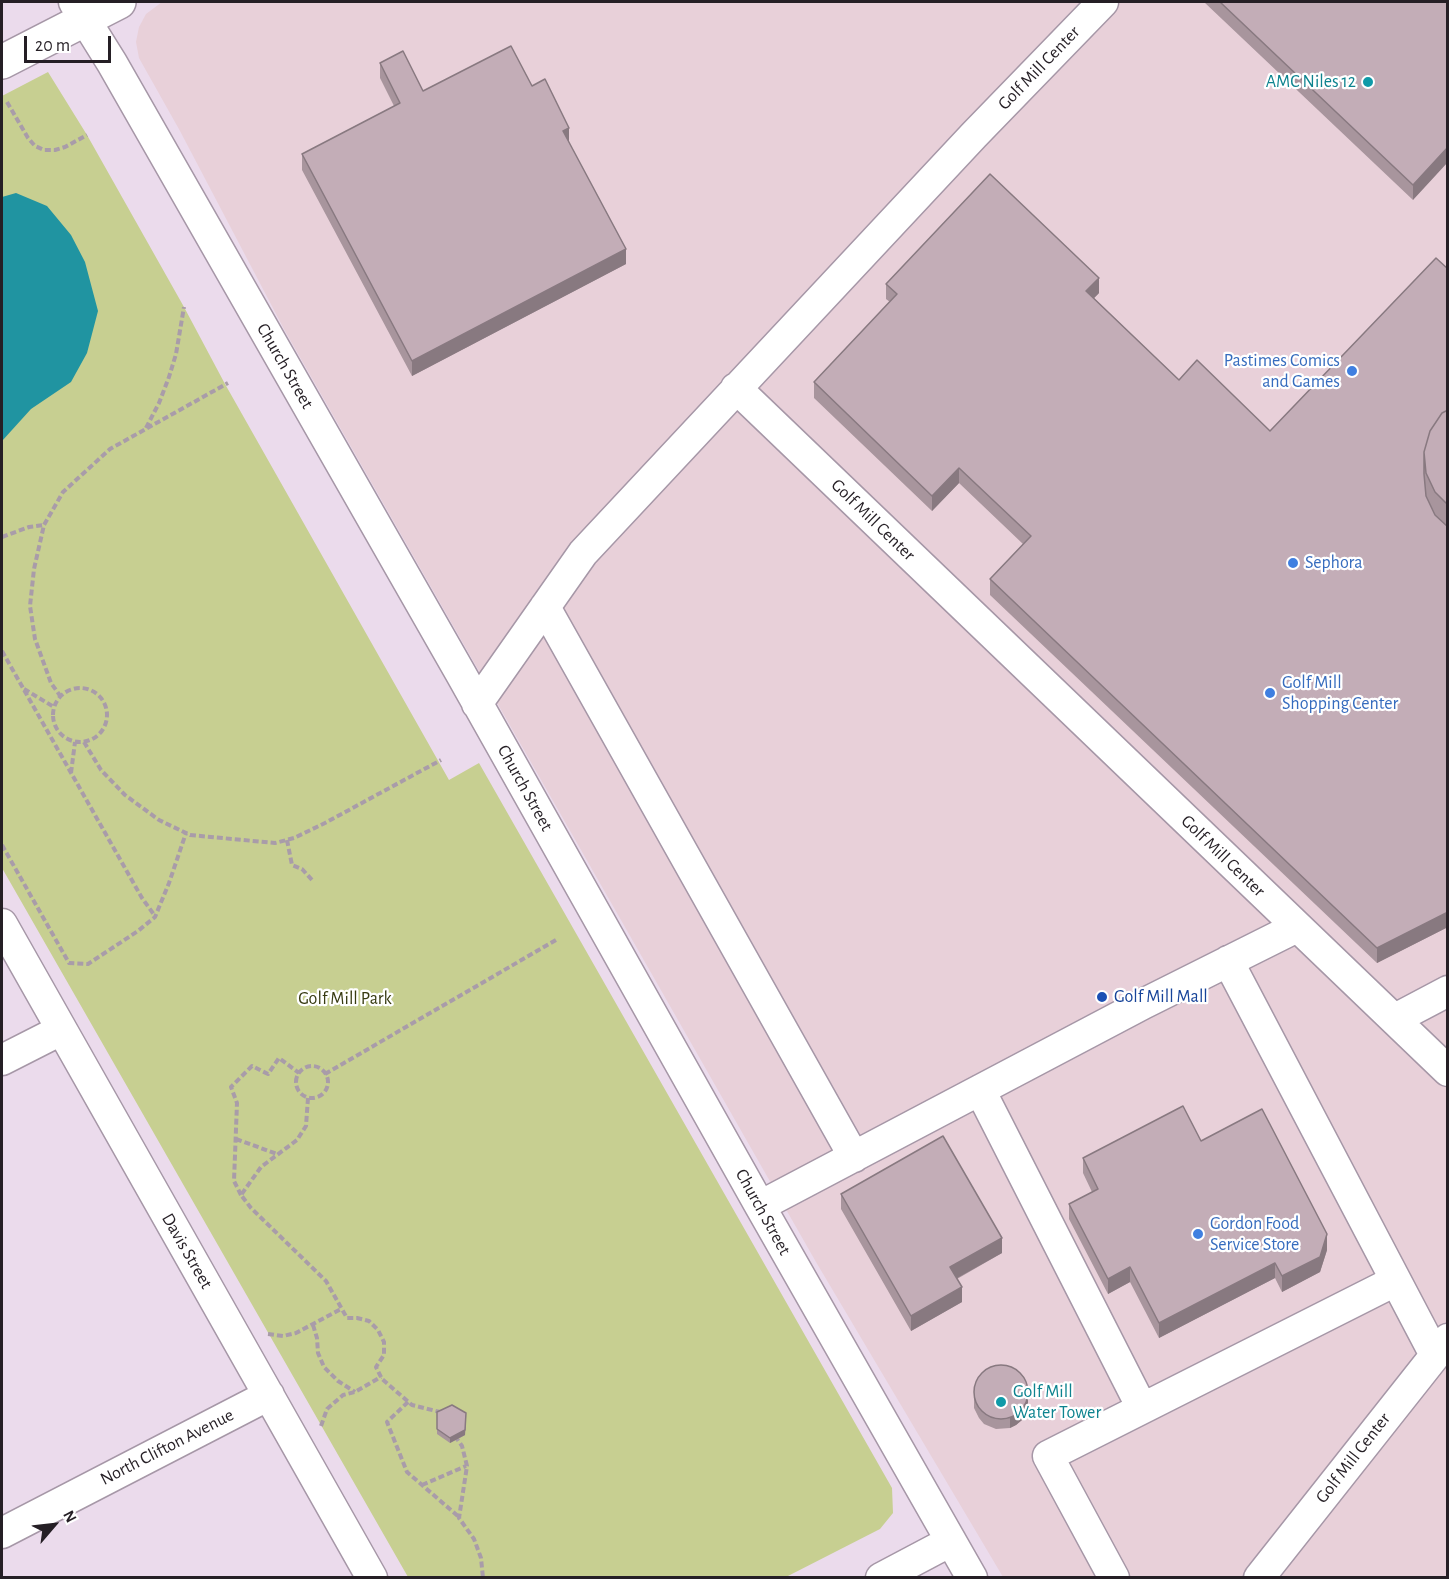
<!DOCTYPE html>
<style>
body{margin:0}
#map{position:relative;width:1449px;height:1579px;overflow:hidden;background:#ebdbec;font-family:"Alegreya Sans",sans-serif}
canvas{display:block}
.frame{position:absolute;inset:0;border:3px solid #251f25;pointer-events:none}
.north{position:absolute;left:24px;top:1495px;width:60px;height:60px;-webkit-text-stroke:4px #fff;paint-order:stroke;rotate:62deg;font-size:16px;font-weight:700;line-height:24px;text-align:center;color:#251f25}
.north::after{content:'';display:block;margin:auto;width:21px;height:27px;background:#251f25;clip-path:polygon(50% 0,100% 100%,50% 72%,0 100%)}
.scale{position:absolute;left:24px;top:36px;width:87px;height:27px;box-sizing:border-box;border:3px solid #251f25;border-top:0;padding-left:8px;font-size:18px;line-height:21px;white-space:nowrap;color:#251f25;-webkit-text-stroke:4px #fff;paint-order:stroke}
</style>
<div id="map">
<canvas width="1449" height="1579"></canvas>
<div class="frame"></div>
<div class="north">N</div>
<div class="scale">20 m</div>
</div>
<script>
const ctx = document.querySelector('canvas').getContext('2d');
ctx.lineJoin = 'round';
function paint(path, color) { ctx.fillStyle = color; ctx.fill(path, 'evenodd'); }
const toPath = rows => new Path2D(rows.map(r => 'M' + r).join(''));
function strokePath(path, color, width, dash) { ctx.strokeStyle = color; ctx.lineWidth = width; ctx.lineCap = dash ? 'butt' : 'round'; ctx.setLineDash(dash || []); ctx.stroke(path); }
function write(font, color, halo, rows, align = 'center') {
  ctx.font = font + ' "Alegreya Sans",sans-serif'; ctx.lineWidth = 4.5; ctx.setLineDash([]); ctx.textBaseline = 'middle'; ctx.strokeStyle = halo; ctx.fillStyle = color; for (const [text, x, y, turn = 0] of rows) {
    ctx.save(); ctx.translate(x, y); ctx.rotate((+turn || 0) * Math.PI / 180); ctx.textAlign = isNaN(turn) ? turn : align; if (halo) ctx.strokeText(text, 0, 0); ctx.fillText(text, 0, 0); ctx.restore();
  }
}
const commercial = toPath([
 [162,2,1447,2,1447,1577,1003,1577,816,1262,285,331,180,131,139,58,136,42,139,27,146,14]
]);
const green = toPath([
 [48,72,87,135,184,307,225,384,449,780,479,763,892,1488,893,1513,880,1529,786,1577,408,1577,2,868,2,96]
]);
const water = toPath([
 [16,193,47,206,71,235,85,262,98,311,87,353,71,382,31,409,2,441,2,197]
]);
const path = toPath([
 [7,102,28,138,35,146,44,150,55,150,65,147,87,135],
 [146,428,159,403,169,377,176,354,184,307],
 [2,537,29,527,44,525],
 [2,651,142,898,155,916],
 '53 715a27 27 0 1 1 54 0a27 27 0 1 1-54 0Z',
 [24,689,54,707],
 [61,697,51,683,35,639,30,606,34,569,44,525,63,492,110,449,228,383],
 [84,742,101,770,125,795,159,820,190,835,275,843,294,838,325,823,441,760],
 [71,773,75,742],
 [287,840,292,865,302,869,312,880],
 [2,845,69,963,88,964,138,931,155,917,169,883,186,833],
 '296 1082a16 16 0 1 1 32 0a16 16 0 1 1-32 0Z',
 [325,1074,556,940],
 [308,1098,306,1126,297,1140,261,1167,241,1195,251,1208,326,1281,347,1318,357,1318,369,1321,378,1330,384,1342,384,1355,376,1367,382,1379,412,1405,440,1412],
 [236,1139,277,1154],
 [241,1195,234,1181,237,1103,231,1087,252,1066,268,1074,279,1058,299,1073],
 [313,1325,317,1338,318,1353,324,1367,338,1381,355,1392],
 [268,1334,283,1336,296,1333,341,1309],
 [408,1402,387,1422,407,1472,459,1517],
 [321,1426,327,1409,343,1395,355,1392,381,1377],
 [455,1436,462,1446,467,1466,459,1518,474,1539,481,1558,483,1578],
 [422,1485,466,1466]
]);
const minor = toPath([
 [74,2,112,63,461,674,760,1206,972,1578],
 [736,388,1448,1071],
 [545,607,854,1157],
 [477,704,583,553,974,135,1103,2],
 [2,924,372,1578],
 [1228,961,1435,1355],
 [1395,1019,1448,991],
 [2,1060,61,1030],
 [980,1090,1142,1408],
 [760,1206,1143,1004,1297,927],
 [2,1533,269,1395],
 [881,1578,951,1541],
 [1114,1578,1048,1456,1395,1281],
 [1259,1578,1448,1339]
]);
const major = toPath([
 [2,62,119,2]
]);
const wall = toPath([
 [1204,2,1448,2,1413,200],
 [380,63,423,91,532,86,569,143,626,264,412,376,302,170,302,154,394,106,380,78],
 [1448,269,1448,927,1377,963,990,595,990,579,1023,544,959,483,932,511,814,398,814,382,890,302,886,299,886,284,1099,293,1094,298,1179,380,1270,431],
 [1201,1141,1327,1250,1320,1272,1282,1292,1275,1278,1159,1338,1130,1282,1108,1294,1069,1219,1069,1204,1092,1192,1083,1173,1083,1158],
 [841,1194,1002,1253,957,1279,962,1302,911,1331,841,1209],
 [974,1387,1028,1408,1022,1420,1016,1425,1010,1428,996,1429,984,1424,979,1418,974,1408],
 [437,1412,466,1418,465,1435,450,1443,437,1434]
]);
const shadedWall = toPath([
 [569,128,569,143,563,131],
 [1448,147,1448,162,1413,200,1413,185],
 [626,249,626,264,412,376,412,361],
 [1099,278,1099,293,1086,306,1086,291],
 [959,468,959,483,932,511,932,496],
 [1448,912,1448,927,1377,963,1377,948],
 [1327,1234,1327,1250,1320,1272,1282,1292,1282,1276],
 [1002,1238,1002,1253,950,1282,950,1267],
 [1275,1263,1275,1278,1159,1338,1159,1323],
 [1130,1267,1130,1282,1108,1294,1108,1279],
 [962,1287,962,1302,911,1331,911,1316],
 [1028,1397,1028,1408,1022,1420,1016,1425,1010,1428,1010,1418],
 [466,1413,465,1435,450,1443,450,1438]
]);
const building = toPath([
 [1220,2,1448,2,1448,147,1413,185,1220,2],
 [511,46,532,86,545,79,569,128,563,131,626,249,412,361,302,154,400,103,380,63,403,51,423,91,511,46],
 [990,174,1099,278,1086,291,1179,380,1197,360,1270,431,1436,258,1448,269,1448,410,1442,413,1430,431,1424,452,1424,474,1426,496,1435,515,1448,527,1448,912,1377,948,990,579,1031,536,959,468,932,496,814,382,897,294,886,284,990,174],
 [1448,410,1448,505,1435,492,1426,473,1424,452,1430,431,1442,413,1448,410],
 [1183,1106,1201,1141,1262,1109,1327,1234,1320,1257,1282,1276,1275,1263,1159,1323,1130,1267,1108,1279,1069,1204,1098,1189,1083,1158,1183,1106],
 [943,1136,1002,1238,950,1267,962,1287,911,1316,841,1194,943,1136],
 '974 1392a27 27 0 1 1 54 0a27 27 0 1 1-54 0Z',
 [452,1405,466,1413,465,1430,450,1438,437,1429,437,1412,452,1405]
]);
const markers = [
 [1368,82,6,"#0f9aa8"],
 [1352,371,6,"#3f7fe0"],
 [1293,563,6,"#3f7fe0"],
 [1270,693,6,"#3f7fe0"],
 [1102,997,6,"#1a4fb4"],
 [1198,1234,6,"#3f7fe0"],
 [1001,1402,6,"#0f9aa8"]
];
const streetNames = [
 ["Golf Mill Center",1039,68,-46],
 ["Church Street",285,366,60],
 ["Golf Mill Center",873,520,44],
 ["Church Street",525,788,61],
 ["Golf Mill Center",1223,856,44],
 ["Church Street",763,1212,61],
 ["Davis Street",187,1251,60],
 ["North Clifton Avenue",167,1447,-27],
 ["Golf Mill Center",1353,1458,-52]
];
const cultureNames = [
 ["AMC Niles 12",1356,82],
 ["Golf Mill",1013,1392,"left"],
 ["Water Tower",1013,1413,"left"]
];
const shopNames = [
 ["Pastimes Comics",1340,361,"right"],
 ["and Games",1340,382,"right"],
 ["Sephora",1305,563],
 ["Golf Mill",1282,683],
 ["Shopping Center",1282,704],
 ["Gordon Food",1210,1224],
 ["Service Store",1210,1245]
];
const transitNames = [
 ["Golf Mill Mall",1114,997]
];
const parkNames = [
 ["Golf Mill Park",345,999]
];
paint(commercial, '#e8d0d9');
paint(green, '#c7cf91');
paint(water, '#2094a1');
strokePath(minor, '#a697a7', 33);
strokePath(major, '#a697a7', 36);
strokePath(path, '#a99ca9', 4, [6, 3]);
strokePath(minor, '#fff', 30);
strokePath(major, '#fff', 33);
paint(wall, '#a8959d');
paint(shadedWall, '#887980');
paint(building, '#c3adb7');
strokePath(building, '#887980', 1.5);
for (const [x, y, r, color] of markers) { const dot = new Path2D(); dot.arc(x, y, r, 0, 2 * Math.PI); ctx.fillStyle = color; ctx.fill(dot); strokePath(dot, '#fff', 2); }
write('18px', '#251f25', '#fff', streetNames);
write('18px', '#0d838f', '#fff', cultureNames, 'right');
write('18px', '#366cbe', '#fff', shopNames, 'left');
write('18px', '#164399', '#fff', transitNames, 'left');
write('18px', '#373a11', '#fff', parkNames);
</script>
